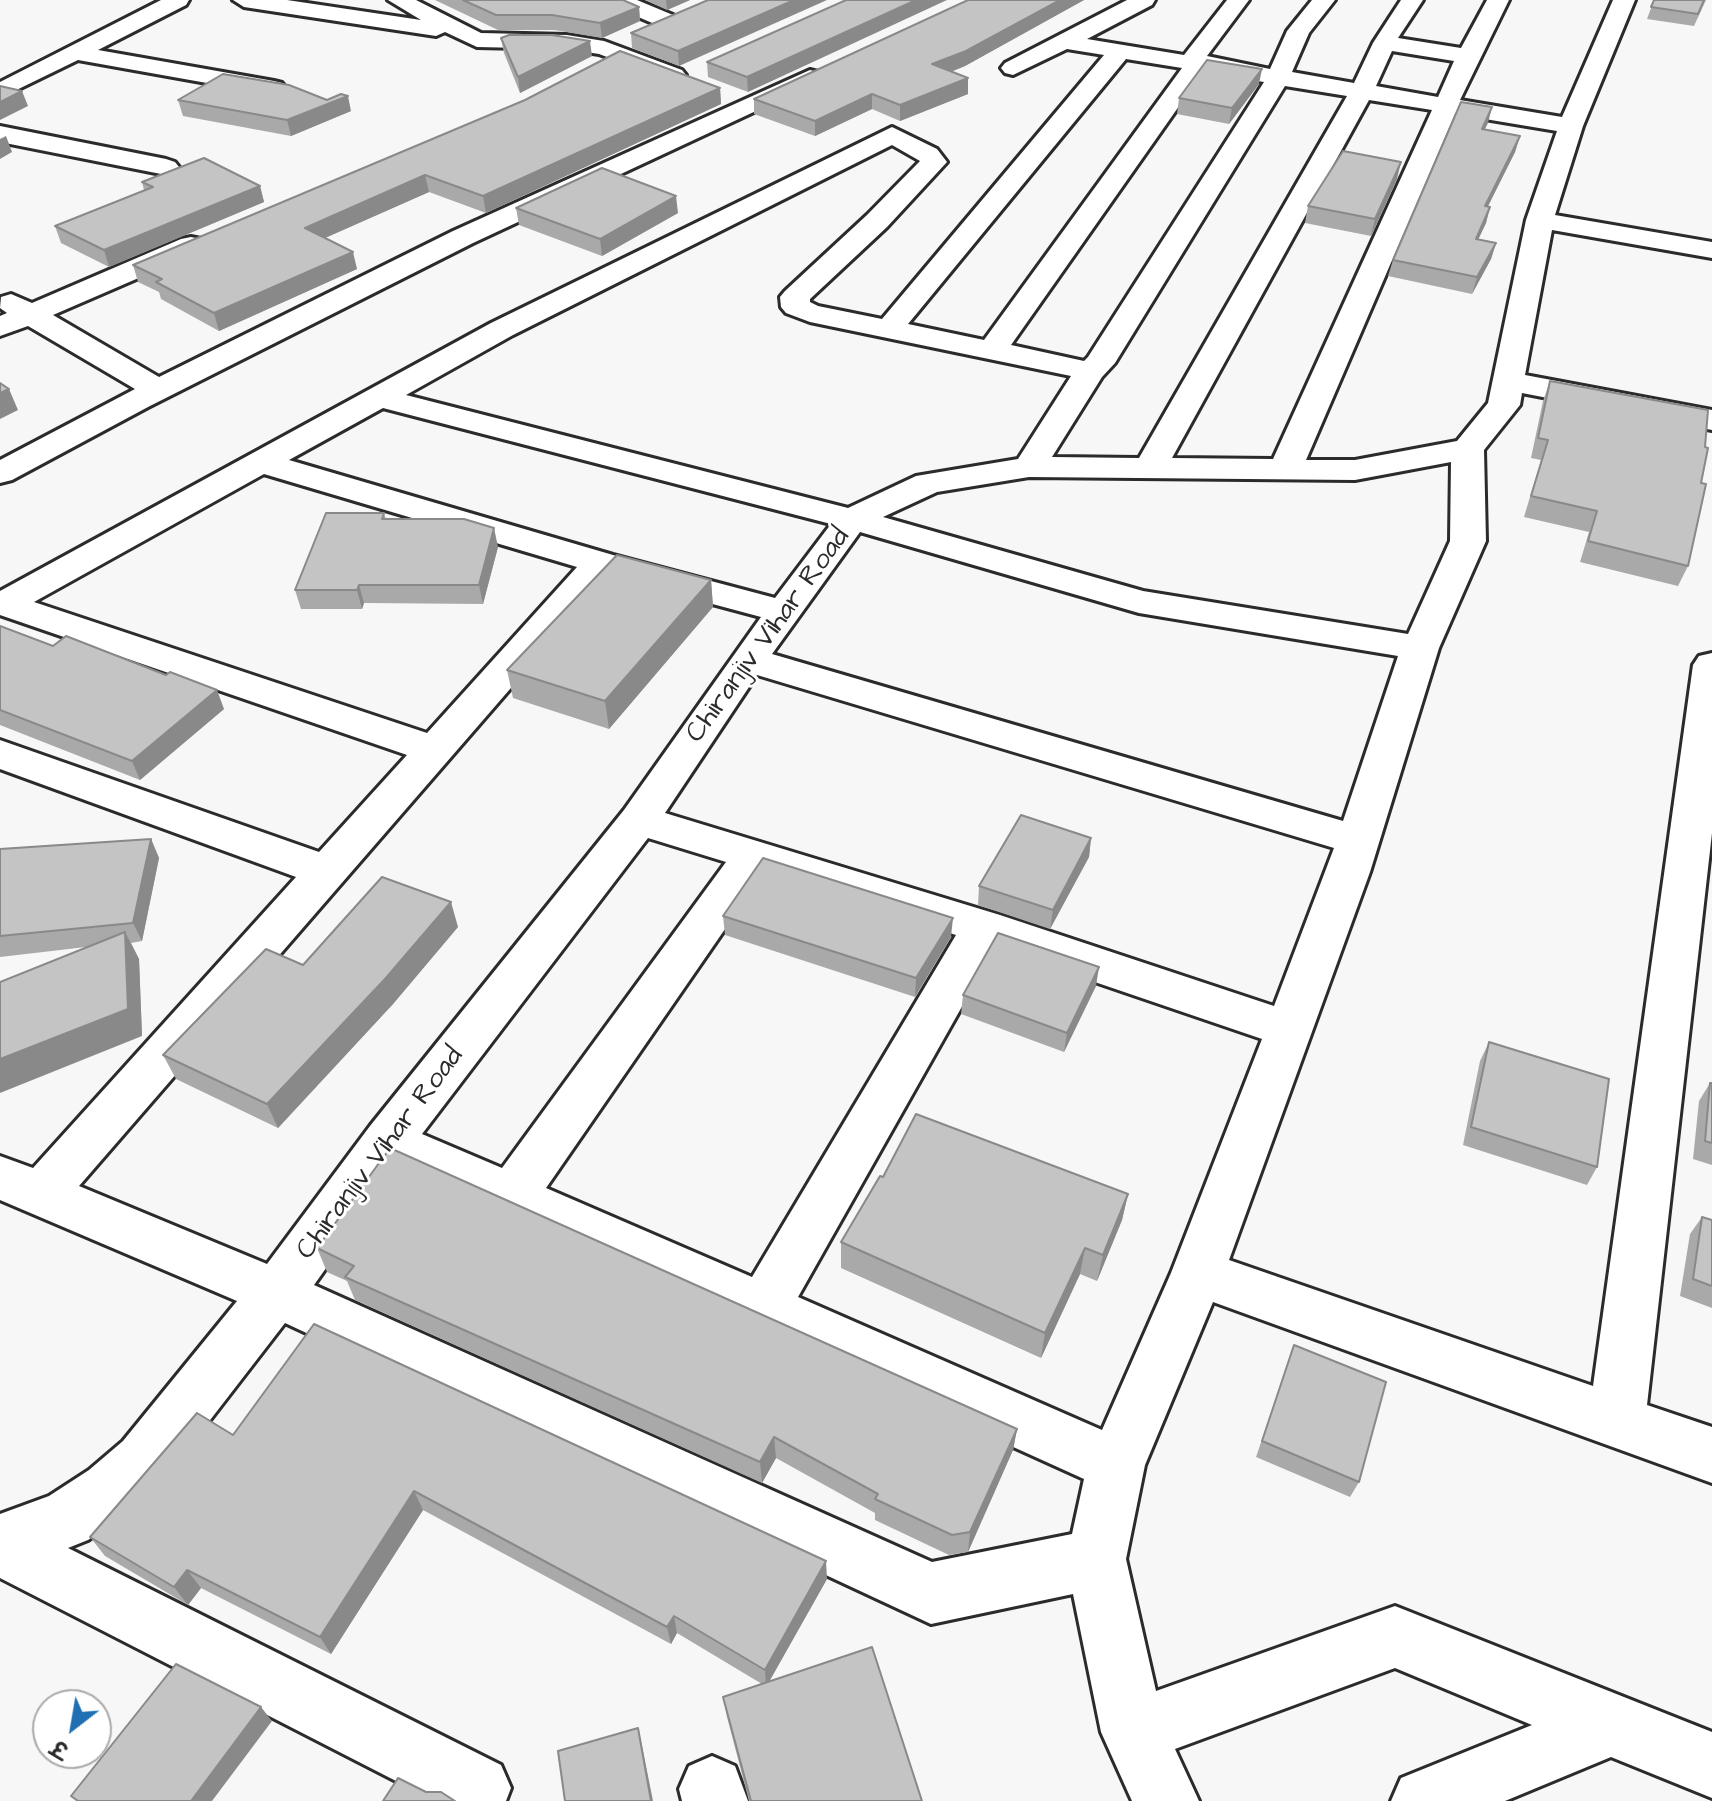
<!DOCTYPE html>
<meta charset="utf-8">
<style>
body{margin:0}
#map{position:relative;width:1712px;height:1801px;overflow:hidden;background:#f7f7f7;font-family:"Architects Daughter","Playpen Sans Deva",sans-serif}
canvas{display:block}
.north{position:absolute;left:32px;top:1689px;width:80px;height:80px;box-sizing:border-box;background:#fff;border:2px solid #aaa;border-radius:50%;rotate:211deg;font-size:22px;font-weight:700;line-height:32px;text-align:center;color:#2b2b2b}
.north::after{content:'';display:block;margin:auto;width:28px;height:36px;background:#1f6fb2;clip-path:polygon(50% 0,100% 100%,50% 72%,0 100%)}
</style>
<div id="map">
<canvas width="1712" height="1801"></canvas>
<div class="north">उ</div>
</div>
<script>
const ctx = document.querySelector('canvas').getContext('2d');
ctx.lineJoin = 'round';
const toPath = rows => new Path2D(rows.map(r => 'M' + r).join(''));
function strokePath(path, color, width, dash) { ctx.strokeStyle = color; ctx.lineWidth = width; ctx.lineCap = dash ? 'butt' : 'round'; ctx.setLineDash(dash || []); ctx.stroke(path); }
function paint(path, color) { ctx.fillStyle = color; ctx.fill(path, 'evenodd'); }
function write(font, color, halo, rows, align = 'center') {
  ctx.font = font + ' "Architects Daughter",sans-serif'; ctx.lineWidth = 6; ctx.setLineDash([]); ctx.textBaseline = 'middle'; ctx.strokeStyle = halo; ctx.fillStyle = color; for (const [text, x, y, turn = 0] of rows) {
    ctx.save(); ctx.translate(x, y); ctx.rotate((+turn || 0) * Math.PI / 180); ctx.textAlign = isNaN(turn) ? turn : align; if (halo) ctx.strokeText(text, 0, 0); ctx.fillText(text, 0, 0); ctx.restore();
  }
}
const minor = toPath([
 [161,0,189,0,186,5,98,50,274,81,282,83,286,88,282,93,274,95,78,60,0,98,0,82,161,0],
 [233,0,287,0,421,20,388,0,416,0,481,33,567,35,604,41,682,70,686,75,682,80,674,82,599,54,567,49,477,47,445,32,436,36,244,7,233,0],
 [607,0,637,0,673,15,676,20,673,25,657,25,610,5,607,0],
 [1127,0,1155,0,1152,5,1087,39,1184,55,1227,0,1249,0,1207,56,1270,69,1287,31,1312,0,1335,0,1309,33,1292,72,1354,83,1373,43,1401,0,1423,0,1398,38,1461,48,1487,0,1509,0,1460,100,1562,117,1613,0,1635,0,1583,126,1555,215,1712,242,1712,258,1552,230,1525,375,1712,410,1712,430,1522,393,1520,405,1484,450,1486,541,1439,648,1370,872,1229,1260,1593,1386,1693,665,1699,656,1712,653,1712,833,1647,1405,1712,1427,1712,1483,1213,1302,1145,1465,1126,1559,1156,1691,1395,1606,1712,1732,1712,1798,1611,1757,1505,1801,1391,1801,1401,1778,1532,1725,1395,1668,1175,1749,1199,1801,1132,1801,1101,1732,1073,1594,931,1624,285,1323,163,1481,131,1510,88,1540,68,1548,501,1765,511,1788,506,1801,435,1801,0,1578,0,1514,49,1496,89,1470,123,1441,237,1301,0,1200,0,1156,33,1168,296,877,0,769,0,740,319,852,407,755,0,615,0,591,491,323,892,127,937,149,947,162,887,227,810,299,810,302,818,306,882,319,1104,55,1067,49,1013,75,1005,73,1001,68,1005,63,1127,0],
 [1392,51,1454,61,1438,97,1376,86,1392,51],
 [1126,59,1182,68,984,340,908,324,1126,59],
 [1203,72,1264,82,1088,357,1084,361,1011,345,1203,72],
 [1285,86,1347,96,1139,458,1052,457,1102,377,1115,363,1285,86],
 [1369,100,1432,110,1273,459,1172,458,1369,100],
 [1455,114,1557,131,1526,220,1488,403,1457,441,1355,460,1306,460,1455,114],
 [892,145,920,161,867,215,785,291,780,297,781,307,786,313,810,322,1071,376,1018,459,916,476,848,508,406,395,513,335,892,145],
 [383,408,831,524,775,598,613,555,289,460,383,408],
 [1451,462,1450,541,1408,634,1143,591,883,517,937,492,1029,477,1355,480,1451,462],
 [264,474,577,567,427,733,34,602,264,474],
 [860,532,1139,613,1398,656,1343,821,772,654,860,532],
 [608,576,761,617,624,810,370,1126,267,1264,79,1186,608,576],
 [757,675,1334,848,1274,1006,1000,915,665,813,757,675],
 [648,838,726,862,502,1168,422,1134,648,838],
 [763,874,956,935,752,1277,546,1188,763,874],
 [995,948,1262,1039,1171,1273,1102,1430,798,1297,995,948],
 [397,1168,1084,1479,1072,1534,932,1562,314,1285,397,1168],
 [810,70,818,72,822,77,818,82,473,243,148,407,12,480,0,483,0,460,135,389,28,326,0,336,0,316,7,313,0,308,1,297,11,294,32,303,181,239,191,237,201,239,205,245,201,251,53,315,159,377,453,231,810,70],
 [0,126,166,159,175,162,179,167,175,172,166,175,0,142,0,126],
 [712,1756,735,1766,748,1801,682,1801,679,1789,689,1766,712,1756]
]);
const wall = toPath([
 [435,0,623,0,639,7,640,21,602,38,554,30,498,30],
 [645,0,690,0,667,10],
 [708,0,679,66,632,48,631,33],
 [846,0,748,92,708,77,707,62],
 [968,0,1084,0,965,66,951,72,968,94,900,121,872,109,815,136,754,114,754,99],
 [1654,0,1706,0,1694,26,1647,19],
 [501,38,592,56,520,93,504,53],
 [1259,84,1229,124,1177,114,1179,98],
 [720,88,721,104,486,213,429,192,325,238,357,269,219,331,161,299,159,292,138,282,133,265,525,100],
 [178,100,351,111,291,136,183,116],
 [1492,107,1484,130,1520,136,1515,152,1488,206,1490,207,1486,223,1478,239,1496,243,1491,259,1472,294,1388,276,1393,260],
 [1397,179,1371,236,1305,223,1308,206],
 [142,182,260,186,264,202,109,267,61,243,55,226,144,190],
 [516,208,678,213,602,256,519,225],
 [1550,381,1701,483,1688,566,1678,586,1580,562,1589,532,1524,517,1541,460,1531,458,1543,401],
 [384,513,386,519,498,547,483,604,364,603,362,609,301,609,295,590],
 [711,580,713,607,609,729,513,698,507,670],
 [0,626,224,709,140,780,0,725],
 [1091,838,1089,857,1050,929,978,905,979,886],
 [151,839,159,858,142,941,131,943,139,959,142,1036,86,947,0,957,0,849],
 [723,916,951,937,915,997,725,935],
 [458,927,393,1004,278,1128,176,1079,163,1055,303,965],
 [1096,986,1064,1052,961,1014,963,995],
 [1489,1042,1597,1167,1587,1185,1463,1145,1480,1061],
 [1710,1083,1712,1083,1712,1165,1693,1159,1699,1101],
 [883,1177,1128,1194,1122,1220,1097,1281,1080,1274,1041,1358,841,1268,841,1242],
 [1702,1217,1712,1220,1712,1308,1680,1296,1690,1234],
 [317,1248,1017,1429,1013,1450,968,1552,949,1555,875,1520,875,1513,776,1458,762,1483,355,1300,347,1281,327,1272],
 [1294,1345,1359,1482,1350,1497,1256,1457],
 [233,1435,827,1579,769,1682,922,1801,749,1801,727,1717,723,1697,762,1684,677,1633,671,1644,423,1510,331,1654,201,1588,188,1605,105,1556,90,1537]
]);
const shadedWall = toPath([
 [666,0,690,0,667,10],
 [794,0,827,0,679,66,678,51],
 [916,0,947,0,748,92,747,77],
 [1060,0,1084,0,965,66,932,79,932,64],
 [639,7,640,21,602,38,600,23],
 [590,41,592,56,520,93,518,77],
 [1262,69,1259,84,1229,124,1232,108],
 [968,78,968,94,900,121,900,105],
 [720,88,721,104,486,213,483,196],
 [22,91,28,106,0,120,0,102],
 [872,94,872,109,815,136,815,121],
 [348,96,351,111,291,136,287,120],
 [1492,107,1488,123,1477,145,1482,129],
 [6,136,12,152,0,159,0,139],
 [1520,136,1515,152,1480,222,1485,206],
 [1401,162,1397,179,1371,236,1375,219],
 [425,175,429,192,309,245,305,228],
 [260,186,264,202,109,267,104,250],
 [676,196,678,213,602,256,600,239],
 [1490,207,1486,223,1471,255,1476,239],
 [1496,243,1491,259,1472,294,1477,277],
 [353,252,357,269,219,331,214,313],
 [9,389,18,410,0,419,0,393],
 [494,528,498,547,483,604,479,585],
 [711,580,713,607,609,729,605,701],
 [359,585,364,603,362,609,357,590],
 [217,690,224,709,140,780,132,761],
 [1091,838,1089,857,1050,929,1053,910],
 [151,839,159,858,142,941,133,923],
 [451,902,458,927,393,1004,278,1128,267,1104],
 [953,918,951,937,915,997,916,978],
 [125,932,139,959,142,1036,0,1093,0,1059],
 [1099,967,1096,986,1064,1052,1067,1033],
 [1128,1194,1122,1220,1097,1281,1103,1255],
 [1085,1248,1080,1274,1041,1358,1045,1333],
 [1017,1429,1013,1450,968,1552,970,1532],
 [774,1437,776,1458,762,1483,760,1462],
 [414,1491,423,1510,331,1654,320,1637],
 [826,1561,827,1579,766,1687,765,1670],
 [187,1570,201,1588,188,1605,174,1587],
 [674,1616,677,1633,671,1644,667,1627],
 [261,1707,272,1721,212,1801,191,1801],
 [638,1728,641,1741,653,1801,651,1801]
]);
const building = toPath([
 [463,0,623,0,639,7,600,23,552,15,496,15,463,0],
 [708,0,794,0,678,51,631,33,708,0],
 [846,0,916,0,747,77,707,62,846,0],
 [968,0,1060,0,966,51,932,64,968,78,900,105,872,94,815,121,754,99,968,0],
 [1654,0,1704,0,1698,14,1651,7,1654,0],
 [509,35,552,35,590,41,518,77,501,38,509,35],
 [620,51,720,88,483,196,425,175,305,228,353,252,214,313,156,282,162,279,133,265,525,100,620,51],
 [1207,60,1262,69,1232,108,1179,98,1207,60],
 [223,74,289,85,327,100,341,94,348,96,287,120,178,100,223,74],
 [0,86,22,91,0,102,0,86],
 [1461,102,1492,107,1482,129,1520,136,1485,206,1490,207,1476,239,1496,243,1477,277,1393,260,1461,102],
 [1343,151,1401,162,1375,219,1308,206,1343,151],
 [204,158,260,186,104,250,55,226,153,187,142,182,204,158],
 [602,168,676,196,600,239,516,208,602,168],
 [1550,381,1708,410,1705,447,1708,448,1701,483,1706,484,1688,566,1588,541,1597,511,1531,496,1548,440,1538,438,1550,381],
 [0,383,9,389,0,393,0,383],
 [326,513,384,513,382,519,464,519,494,528,479,585,359,585,357,590,295,590,326,513],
 [617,555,711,580,605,701,507,670,617,555],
 [0,626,53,646,66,636,166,675,170,672,217,690,132,761,0,710,0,626],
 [1021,815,1091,838,1053,910,979,886,1021,815],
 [151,839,133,923,0,936,0,849,151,839],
 [763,858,953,918,916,978,723,916,763,858],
 [382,877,451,902,385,979,267,1104,163,1055,266,949,303,965,382,877],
 [125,932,128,1009,0,1059,0,982,125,932],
 [998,933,1099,967,1067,1033,963,995,998,933],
 [1489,1042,1609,1079,1597,1167,1471,1127,1489,1042],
 [1710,1083,1712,1083,1712,1143,1705,1141,1710,1083],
 [916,1114,1128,1194,1103,1255,1085,1248,1045,1333,841,1242,880,1176,883,1177,916,1114],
 [390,1148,1017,1429,970,1532,952,1535,875,1499,878,1494,774,1437,760,1462,345,1277,354,1266,317,1248,390,1148],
 [1702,1217,1712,1220,1712,1286,1693,1279,1702,1217],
 [314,1324,826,1561,765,1670,674,1616,667,1627,414,1491,320,1637,187,1570,174,1587,90,1537,197,1413,233,1435,314,1324],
 [1294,1345,1386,1382,1359,1482,1262,1441,1294,1345],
 [872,1647,922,1801,751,1801,723,1697,872,1647],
 [176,1664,261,1707,191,1801,78,1801,71,1796,176,1664],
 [638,1728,651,1801,565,1801,558,1751,638,1728],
 [398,1778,426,1792,441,1792,455,1801,383,1801,398,1778]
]);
const streetNames = [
 ["Chiranjiv Vihar Road",769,636,-54],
 ["Chiranjiv Vihar Road",381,1154,-53]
];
strokePath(minor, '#2b2b2b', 6);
paint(minor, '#fff');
paint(wall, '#a9a9a9');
paint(shadedWall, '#898989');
paint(building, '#c4c4c4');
strokePath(building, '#898989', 2);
write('28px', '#2b2b2b', '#fff', streetNames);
</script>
